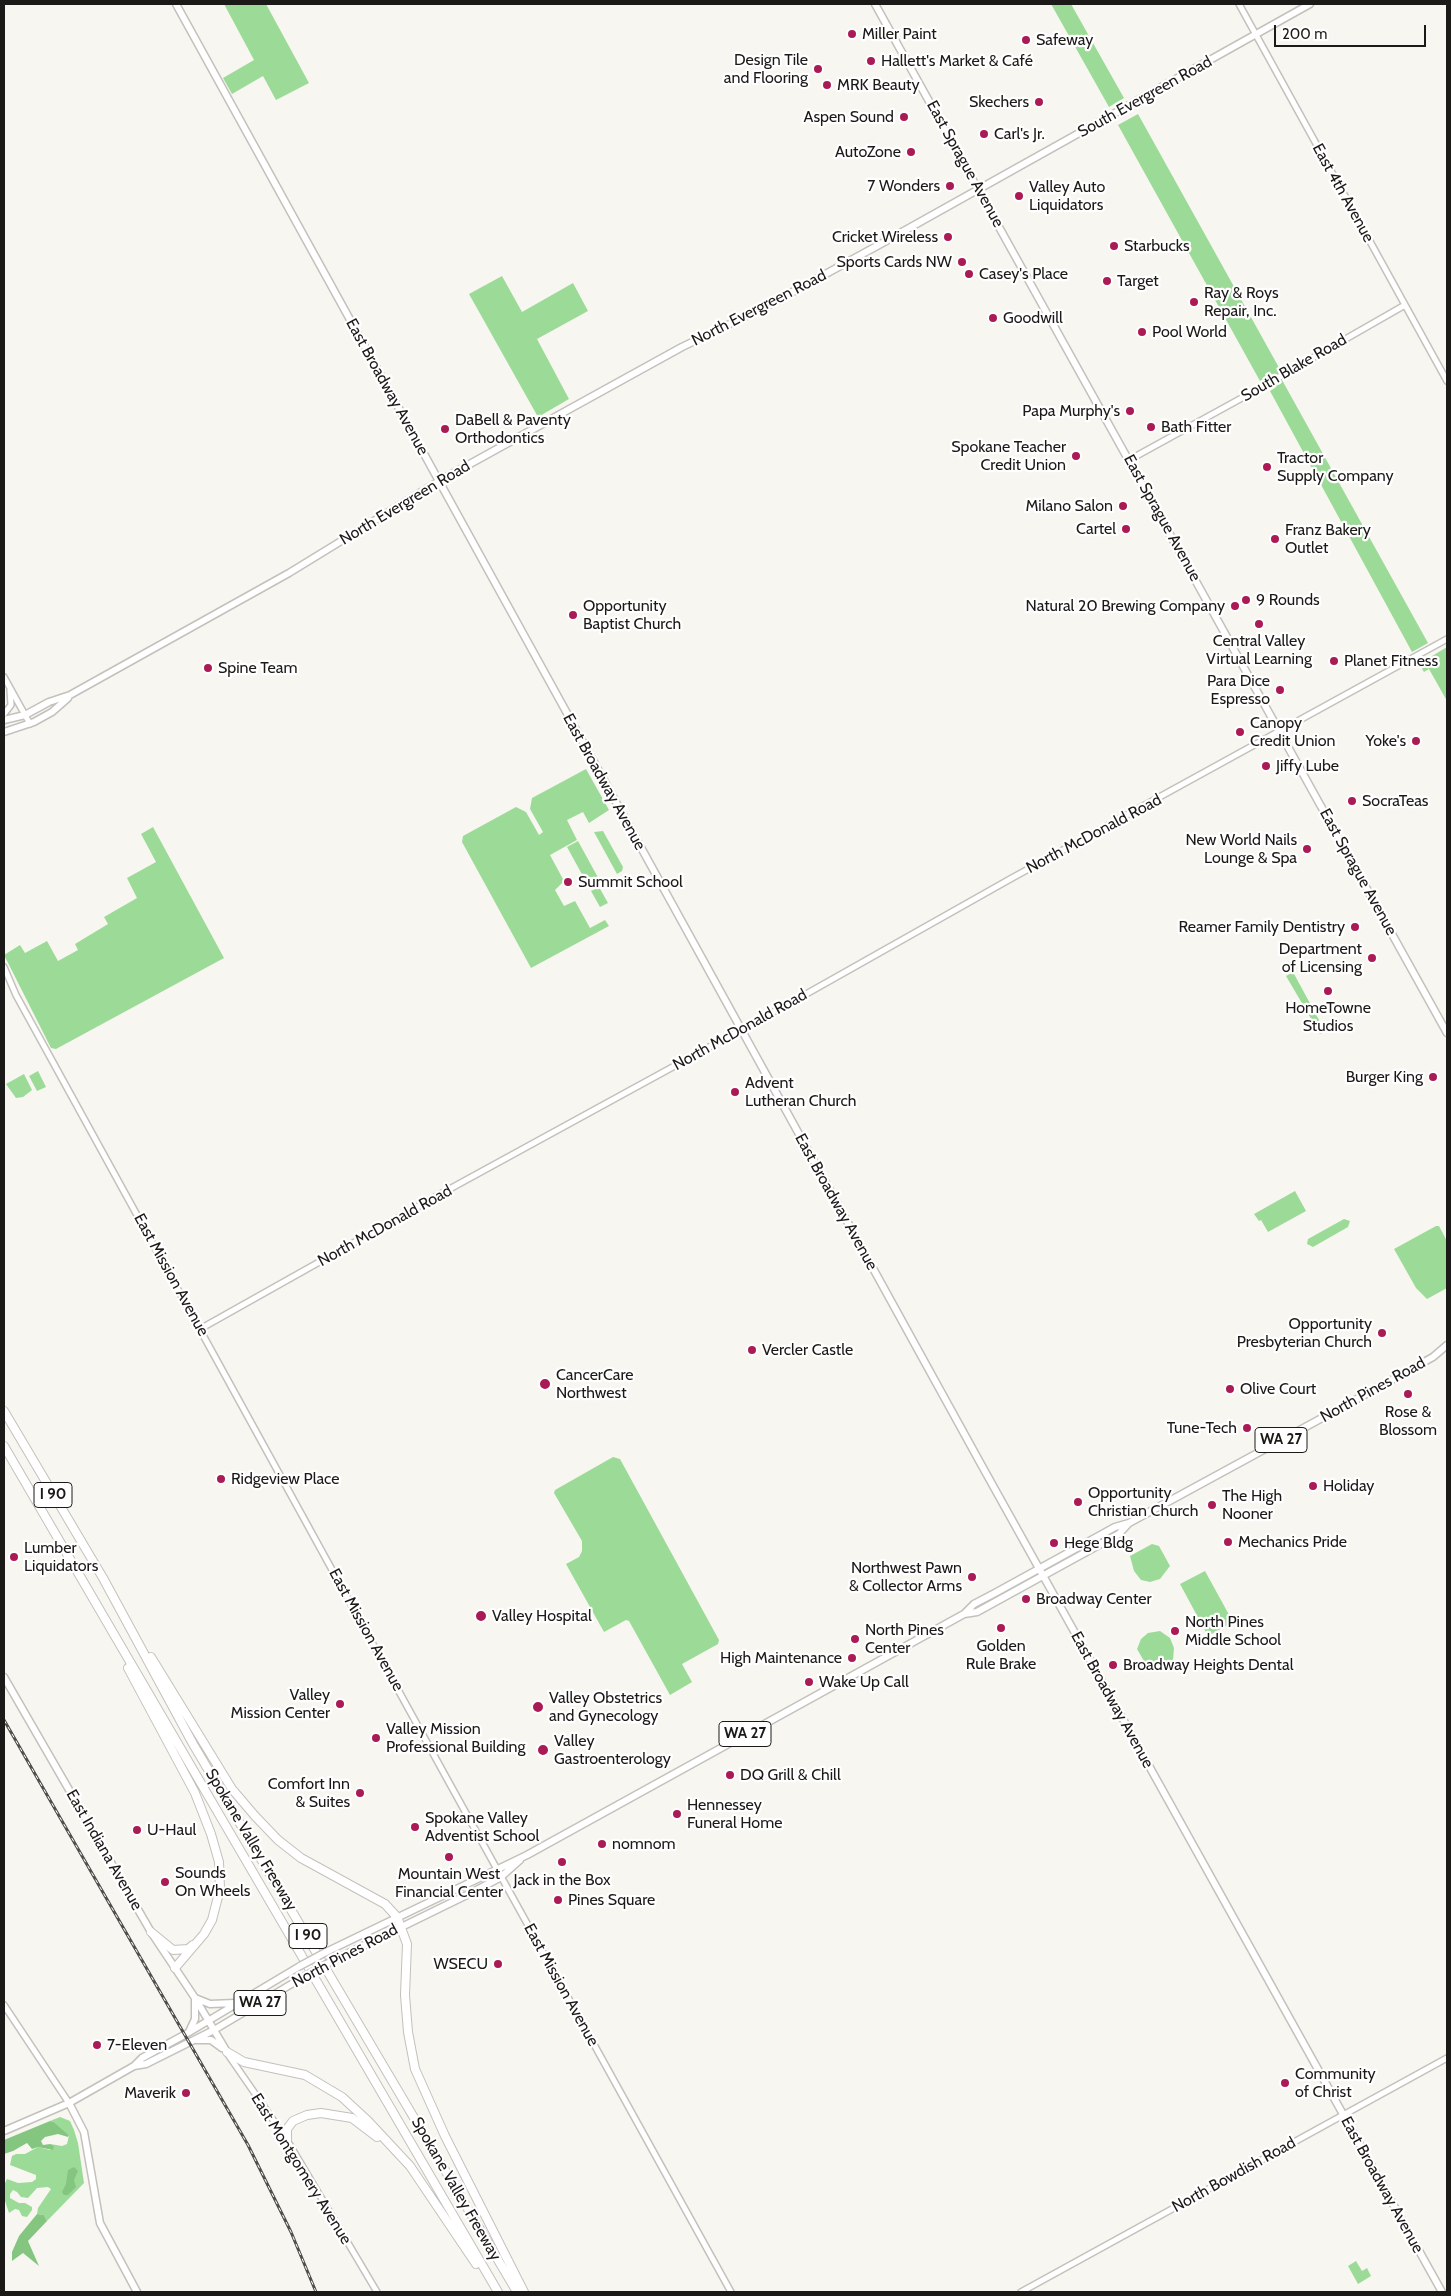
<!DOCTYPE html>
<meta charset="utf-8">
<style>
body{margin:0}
#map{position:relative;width:1451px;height:2296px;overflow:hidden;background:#f8f6f1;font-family:Cabin,sans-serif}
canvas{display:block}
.frame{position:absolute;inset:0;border:5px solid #1b1a18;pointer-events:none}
.scale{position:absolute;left:1274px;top:25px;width:152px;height:22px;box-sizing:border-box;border:2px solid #1b1a18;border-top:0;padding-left:6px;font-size:15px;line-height:18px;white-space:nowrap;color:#1b1a18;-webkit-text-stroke:4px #fff;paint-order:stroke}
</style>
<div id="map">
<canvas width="1451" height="2296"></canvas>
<div class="frame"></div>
<div class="scale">200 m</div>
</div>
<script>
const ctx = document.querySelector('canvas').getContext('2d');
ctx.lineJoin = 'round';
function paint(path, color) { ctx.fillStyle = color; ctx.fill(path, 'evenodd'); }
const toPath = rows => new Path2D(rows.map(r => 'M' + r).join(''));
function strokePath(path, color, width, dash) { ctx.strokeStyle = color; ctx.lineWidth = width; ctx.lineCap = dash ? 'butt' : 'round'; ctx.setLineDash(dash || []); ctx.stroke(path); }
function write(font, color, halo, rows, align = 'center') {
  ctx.font = font + ' Cabin,sans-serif'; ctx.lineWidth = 4.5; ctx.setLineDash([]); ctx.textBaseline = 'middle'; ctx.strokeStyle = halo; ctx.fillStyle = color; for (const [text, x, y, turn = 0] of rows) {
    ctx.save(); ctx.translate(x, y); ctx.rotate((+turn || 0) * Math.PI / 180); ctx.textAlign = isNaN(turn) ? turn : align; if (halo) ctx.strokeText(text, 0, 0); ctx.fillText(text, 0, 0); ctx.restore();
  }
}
const green = toPath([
 [224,4,266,4,309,83,276,100,263,76,232,94,223,78,254,60],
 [1051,4,1071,4,1124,98,1109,107],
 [1138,114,1282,373,1271,379,1269,376,1260,381,1118,125],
 [502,276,522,312,573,283,588,311,537,339,569,399,538,417,469,294],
 [1282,380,1428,643,1412,652,1270,391,1276,387,1274,384],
 [1447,647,1447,701,1429,669,1424,672,1419,664],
 [586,769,609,810,589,823,583,812,567,820,577,840,550,855,564,881,555,890,564,906,575,901,590,928,605,920,609,926,531,968,462,842,463,836,516,807,526,812,539,835,543,832,530,809,532,798],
 [153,827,224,958,56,1049,51,1048,4,955,20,945,25,953,47,941,58,961,78,950,75,944,108,924,104,917,137,898,127,878,156,862,141,834],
 [603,831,623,867,622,871,617,874,594,832],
 [578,841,601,883,590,889,567,847],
 [599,887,608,903,600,907,591,891],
 [1293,972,1325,1031,1320,1034,1286,976],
 [38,1071,46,1087,37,1091,29,1076],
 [24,1074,32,1090,23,1097,16,1098,6,1084],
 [1295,1191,1306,1211,1268,1232,1261,1220,1259,1221,1254,1214],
 [1344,1219,1350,1221,1348,1227,1313,1247,1307,1244,1308,1239],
 [1436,1226,1439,1226,1447,1241,1447,1288,1427,1299,1416,1288,1394,1249],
 [613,1457,620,1459,719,1640,718,1644,682,1664,692,1682,670,1695,629,1621,626,1620,604,1632,566,1564,579,1557,582,1551,582,1541,554,1493,555,1490],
 [1152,1544,1159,1546,1170,1566,1160,1579,1150,1582,1141,1580,1134,1571,1130,1556],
 [1205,1571,1233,1622,1208,1636,1180,1584],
 [1160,1631,1170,1638,1174,1648,1173,1660,1154,1670,1148,1668,1137,1649,1141,1639,1148,1633],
 [60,2117,70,2121,74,2130,78,2143,84,2183,47,2221,44,2215,37,2214,38,2208,51,2189,48,2187,37,2188,28,2198,21,2197,17,2192,13,2190,10,2194,10,2198,19,2203,25,2203,32,2207,32,2210,27,2217,22,2216,19,2210,15,2209,9,2213,4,2198,4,2185,7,2179,18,2183,32,2182,36,2179,36,2175,10,2165,12,2156,16,2154,25,2154,38,2147,50,2150,54,2147,50,2144,62,2146,67,2144,69,2135,54,2122,50,2121],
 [1356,2261,1362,2271,1367,2268,1371,2276,1358,2284,1348,2266]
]);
const forest = toPath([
 [50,2121,54,2122,69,2135,68,2137,58,2134,45,2137,41,2141,43,2145,50,2144,54,2146,53,2150,38,2147,32,2149,27,2143,13,2151,4,2154,4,2140],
 [74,2167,78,2171,74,2180,76,2187,68,2195,64,2195,62,2192,66,2184,68,2170],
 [37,2214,44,2215,47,2221,28,2241,39,2266,23,2253,12,2261,12,2252,19,2236]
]);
const minor = toPath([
 [1239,4,1447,381],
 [1129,460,1260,388,1405,305],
 [4,677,30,724],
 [4,714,11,705,10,690],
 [4,967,16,995,446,1777,731,2292],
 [200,1329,435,1197,808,993,1012,878,1447,639],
 [4,2005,69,2103],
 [227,2053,287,2140,377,2292],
 [1021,2292,1447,2058]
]);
const major = toPath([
 [176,4,982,1466,1442,2292],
 [875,4,1447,1033],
 [4,720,25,715,49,702,70,695,289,573,439,481,682,347,765,307,877,246,1310,4],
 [4,732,34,722,52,712,68,698],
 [964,1614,977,1612,1119,1534,1128,1524],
 [4,1677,151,1932,195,1998,227,2052],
 [326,1952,527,1855,964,1614,974,1604,995,1593,1115,1527,1129,1523,1379,1387,1433,1357,1447,1345],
 [330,1962,475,1891,501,1877,520,1860],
 [195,1998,210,2004,235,2003],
 [189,2032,195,2019,195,1999],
 [197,2040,211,2040,222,2048],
 [134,2066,142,2058,186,2034,300,1966],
 [69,2103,84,2132,100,2223,137,2292],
 [4,2131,69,2103,134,2066,146,2064,214,2030,305,1976]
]);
const highway = toPath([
 [4,1411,103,1578,193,1744,517,2292],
 [4,1446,498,2292],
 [151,1657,232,1789,255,1816,278,1840,301,1858,385,1904,397,1917,407,1944,405,1995,408,2032,415,2069,445,2136,524,2292],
 [128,1668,195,1793,211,1834,219,1862,220,1889,212,1920,204,1934,175,1968],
 [151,1932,173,1950,188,1949,193,1945],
 [227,2052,244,2062,305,2075,342,2097,368,2121,410,2166,476,2264],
 [287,2140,287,2129,293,2121,307,2115,321,2113,352,2118,377,2137]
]);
const rail = toPath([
 [4,1720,248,2145,291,2232,316,2292]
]);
const majorBridge = toPath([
 [300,1966,326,1952],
 [305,1976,330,1962]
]);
const markers = [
 [852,34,5,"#aa1a55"],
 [1026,40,5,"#aa1a55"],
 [871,61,5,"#aa1a55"],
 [818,69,5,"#aa1a55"],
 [827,85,5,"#aa1a55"],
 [1039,102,5,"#aa1a55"],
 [904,117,5,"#aa1a55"],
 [984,134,5,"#aa1a55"],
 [911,152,5,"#aa1a55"],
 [950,186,5,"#aa1a55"],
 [1019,196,5,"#aa1a55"],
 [948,237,5,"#aa1a55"],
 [1114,246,5,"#aa1a55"],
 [962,262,5,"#aa1a55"],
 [969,274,5,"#aa1a55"],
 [1107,281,5,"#aa1a55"],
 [1194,302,5,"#aa1a55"],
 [993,318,5,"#aa1a55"],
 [1142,332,5,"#aa1a55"],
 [1130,411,5,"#aa1a55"],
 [1151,427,5,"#aa1a55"],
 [445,429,5,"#aa1a55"],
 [1076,456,5,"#aa1a55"],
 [1267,467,5,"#aa1a55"],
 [1123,506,5,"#aa1a55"],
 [1126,529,5,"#aa1a55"],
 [1275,539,5,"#aa1a55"],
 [1246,600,5,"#aa1a55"],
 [1235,606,5,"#aa1a55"],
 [573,615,5,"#aa1a55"],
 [1259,624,5,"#aa1a55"],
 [1334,661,5,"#aa1a55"],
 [208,668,5,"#aa1a55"],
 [1280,690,5,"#aa1a55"],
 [1240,732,5,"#aa1a55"],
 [1416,741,5,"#aa1a55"],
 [1266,766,5,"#aa1a55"],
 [1352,801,5,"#aa1a55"],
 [1307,849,5,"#aa1a55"],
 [568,882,5,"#aa1a55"],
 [1355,927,5,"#aa1a55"],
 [1372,958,5,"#aa1a55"],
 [1328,991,5,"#aa1a55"],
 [1433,1077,5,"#aa1a55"],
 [735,1092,5,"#aa1a55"],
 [1382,1333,5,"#aa1a55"],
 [752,1350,5,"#aa1a55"],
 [545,1384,6,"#aa1a55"],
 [1230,1389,5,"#aa1a55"],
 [1408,1394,5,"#aa1a55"],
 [1247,1428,5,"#aa1a55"],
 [221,1479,5,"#aa1a55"],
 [1313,1486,5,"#aa1a55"],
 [1078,1502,5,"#aa1a55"],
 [1212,1505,5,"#aa1a55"],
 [1228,1542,5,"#aa1a55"],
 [1054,1543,5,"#aa1a55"],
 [14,1557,5,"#aa1a55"],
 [972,1577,5,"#aa1a55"],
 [1026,1599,5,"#aa1a55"],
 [481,1616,6,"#aa1a55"],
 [1001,1628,5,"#aa1a55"],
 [1175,1631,5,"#aa1a55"],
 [855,1639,5,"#aa1a55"],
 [852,1658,5,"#aa1a55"],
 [1113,1665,5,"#aa1a55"],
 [809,1682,5,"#aa1a55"],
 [340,1704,5,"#aa1a55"],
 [538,1707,6,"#aa1a55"],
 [376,1738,5,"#aa1a55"],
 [543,1750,6,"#aa1a55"],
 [730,1775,5,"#aa1a55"],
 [360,1793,5,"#aa1a55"],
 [677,1814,5,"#aa1a55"],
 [415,1827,5,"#aa1a55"],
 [137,1830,5,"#aa1a55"],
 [602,1844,5,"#aa1a55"],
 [449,1857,5,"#aa1a55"],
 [562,1862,5,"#aa1a55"],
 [165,1882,5,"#aa1a55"],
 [558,1900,5,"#aa1a55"],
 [498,1964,5,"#aa1a55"],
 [97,2045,5,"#aa1a55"],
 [1285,2083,5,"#aa1a55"],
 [186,2093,5,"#aa1a55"]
];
const shields = [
 [1281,1440,52],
 [53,1495,38],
 [745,1734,52],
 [308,1936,38],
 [260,2003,52]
];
const shieldNames = [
 ["WA 27",1281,1440],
 ["I 90",53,1495],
 ["WA 27",745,1734],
 ["I 90",308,1936],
 ["WA 27",260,2003]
];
const poiNames = [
 ["Miller Paint",862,34],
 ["Safeway",1036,40],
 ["Design Tile",808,60,"right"],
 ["and Flooring",808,78,"right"],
 ["Hallett's Market & Café",881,61],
 ["MRK Beauty",837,85],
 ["Skechers",1029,102,"right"],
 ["Aspen Sound",894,117,"right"],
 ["Carl's Jr.",994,134],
 ["AutoZone",901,152,"right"],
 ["7 Wonders",940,186,"right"],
 ["Valley Auto",1029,187],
 ["Liquidators",1029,205],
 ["Cricket Wireless",938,237,"right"],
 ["Starbucks",1124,246],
 ["Sports Cards NW",952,262,"right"],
 ["Casey's Place",979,274],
 ["Target",1117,281],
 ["Ray & Roys",1204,293],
 ["Repair, Inc.",1204,311],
 ["Goodwill",1003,318],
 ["Pool World",1152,332],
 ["Papa Murphy's",1120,411,"right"],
 ["DaBell & Paventy",455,420],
 ["Orthodontics",455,438],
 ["Bath Fitter",1161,427],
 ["Spokane Teacher",1066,447,"right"],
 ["Credit Union",1066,465,"right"],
 ["Tractor",1277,458],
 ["Supply Company",1277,476],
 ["Milano Salon",1113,506,"right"],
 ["Cartel",1116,529,"right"],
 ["Franz Bakery",1285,530],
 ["Outlet",1285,548],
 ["9 Rounds",1256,600],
 ["Opportunity",583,606],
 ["Baptist Church",583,624],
 ["Natural 20 Brewing Company",1225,606,"right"],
 ["Central Valley",1259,641,"center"],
 ["Virtual Learning",1259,659,"center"],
 ["Planet Fitness",1344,661],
 ["Spine Team",218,668],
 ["Para Dice",1270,681,"right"],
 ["Espresso",1270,699,"right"],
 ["Canopy",1250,723],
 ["Credit Union",1250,741],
 ["Yoke's",1406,741,"right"],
 ["Jiffy Lube",1276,766],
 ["SocraTeas",1362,801],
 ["New World Nails",1297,840,"right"],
 ["Lounge & Spa",1297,858,"right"],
 ["Summit School",578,882],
 ["Reamer Family Dentistry",1345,927,"right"],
 ["Department",1362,949,"right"],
 ["of Licensing",1362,967,"right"],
 ["HomeTowne",1328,1008,"center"],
 ["Studios",1328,1026,"center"],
 ["Burger King",1423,1077,"right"],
 ["Advent",745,1083],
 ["Lutheran Church",745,1101],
 ["Opportunity",1372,1324,"right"],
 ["Presbyterian Church",1372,1342,"right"],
 ["Vercler Castle",762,1350],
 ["CancerCare",556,1375],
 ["Northwest",556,1393],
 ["Olive Court",1240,1389],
 ["Rose &",1408,1412,"center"],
 ["Blossom",1408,1430,"center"],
 ["Tune-Tech",1237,1428,"right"],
 ["Ridgeview Place",231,1479],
 ["Holiday",1323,1486],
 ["Opportunity",1088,1493],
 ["Christian Church",1088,1511],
 ["The High",1222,1496],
 ["Nooner",1222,1514],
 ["Mechanics Pride",1238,1542],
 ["Hege Bldg",1064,1543],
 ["Lumber",24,1548],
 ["Liquidators",24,1566],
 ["Northwest Pawn",962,1568,"right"],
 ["& Collector Arms",962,1586,"right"],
 ["Broadway Center",1036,1599],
 ["Valley Hospital",492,1616],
 ["North Pines",1185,1622],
 ["Middle School",1185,1640],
 ["North Pines",865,1630],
 ["Center",865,1648],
 ["Golden",1001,1646,"center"],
 ["Rule Brake",1001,1664,"center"],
 ["High Maintenance",842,1658,"right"],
 ["Broadway Heights Dental",1123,1665],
 ["Wake Up Call",819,1682],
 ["Valley",330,1695,"right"],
 ["Mission Center",330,1713,"right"],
 ["Valley Obstetrics",549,1698],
 ["and Gynecology",549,1716],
 ["Valley Mission",386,1729],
 ["Professional Building",386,1747],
 ["Valley",554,1741],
 ["Gastroenterology",554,1759],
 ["DQ Grill & Chill",740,1775],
 ["Comfort Inn",350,1784,"right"],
 ["& Suites",350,1802,"right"],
 ["Hennessey",687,1805],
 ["Funeral Home",687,1823],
 ["Spokane Valley",425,1818],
 ["Adventist School",425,1836],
 ["U-Haul",147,1830],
 ["nomnom",612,1844],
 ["Sounds",175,1873],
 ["On Wheels",175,1891],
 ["Mountain West",449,1874,"center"],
 ["Financial Center",449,1892,"center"],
 ["Jack in the Box",562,1880,"center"],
 ["Pines Square",568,1900],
 ["WSECU",488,1964,"right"],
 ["7-Eleven",107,2045],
 ["Community",1295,2074],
 ["of Christ",1295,2092],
 ["Maverik",176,2093,"right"]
];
const streetNames = [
 ["South Evergreen Road",1145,97,-29],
 ["East Sprague Avenue",965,164,61],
 ["East 4th Avenue",1343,193,61],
 ["North Evergreen Road",759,308,-27],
 ["South Blake Road",1294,368,-30],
 ["East Broadway Avenue",387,387,61],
 ["North Evergreen Road",405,503,-31],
 ["East Sprague Avenue",1162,518,61],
 ["East Broadway Avenue",604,782,61],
 ["North McDonald Road",1094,834,-28],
 ["East Sprague Avenue",1358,872,61],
 ["North McDonald Road",740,1030,-29],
 ["East Broadway Avenue",836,1202,61],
 ["North McDonald Road",385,1226,-29],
 ["East Mission Avenue",171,1275,61],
 ["North Pines Road",1373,1390,-29],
 ["East Mission Avenue",366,1630,61],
 ["East Broadway Avenue",1112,1700,61],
 ["Spokane Valley Freeway",251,1840,59],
 ["East Indiana Avenue",104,1850,60],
 ["North Pines Road",345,1956,-28],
 ["East Mission Avenue",561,1985,61],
 ["East Montgomery Avenue",301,2169,58],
 ["North Bowdish Road",1234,2175,-29],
 ["East Broadway Avenue",1382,2185,61],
 ["Spokane Valley Freeway",456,2189,60]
];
paint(green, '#9cdb97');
paint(forest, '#84c67f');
strokePath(minor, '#c3c1bc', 8);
strokePath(major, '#c3c1bc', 9);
strokePath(highway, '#c3c1bc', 10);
strokePath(minor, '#fff', 5);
strokePath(major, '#fff', 6);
strokePath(highway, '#fff', 8);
strokePath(rail, '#4f4e4c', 3);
strokePath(rail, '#fff', 1, [4]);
strokePath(majorBridge, '#c3c1bc', 9, []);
strokePath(majorBridge, '#fff', 6);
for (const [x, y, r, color] of markers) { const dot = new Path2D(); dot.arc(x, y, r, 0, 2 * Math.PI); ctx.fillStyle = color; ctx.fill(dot); strokePath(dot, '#fff', 2); }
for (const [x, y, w] of shields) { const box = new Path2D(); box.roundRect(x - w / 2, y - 12.5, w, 25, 4); ctx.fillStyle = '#fff'; ctx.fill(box); strokePath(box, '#1b1a18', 1); }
write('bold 15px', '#1b1a18', null, shieldNames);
write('16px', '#1b1a18', '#fff', poiNames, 'left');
write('16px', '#1b1a18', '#fff', streetNames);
</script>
